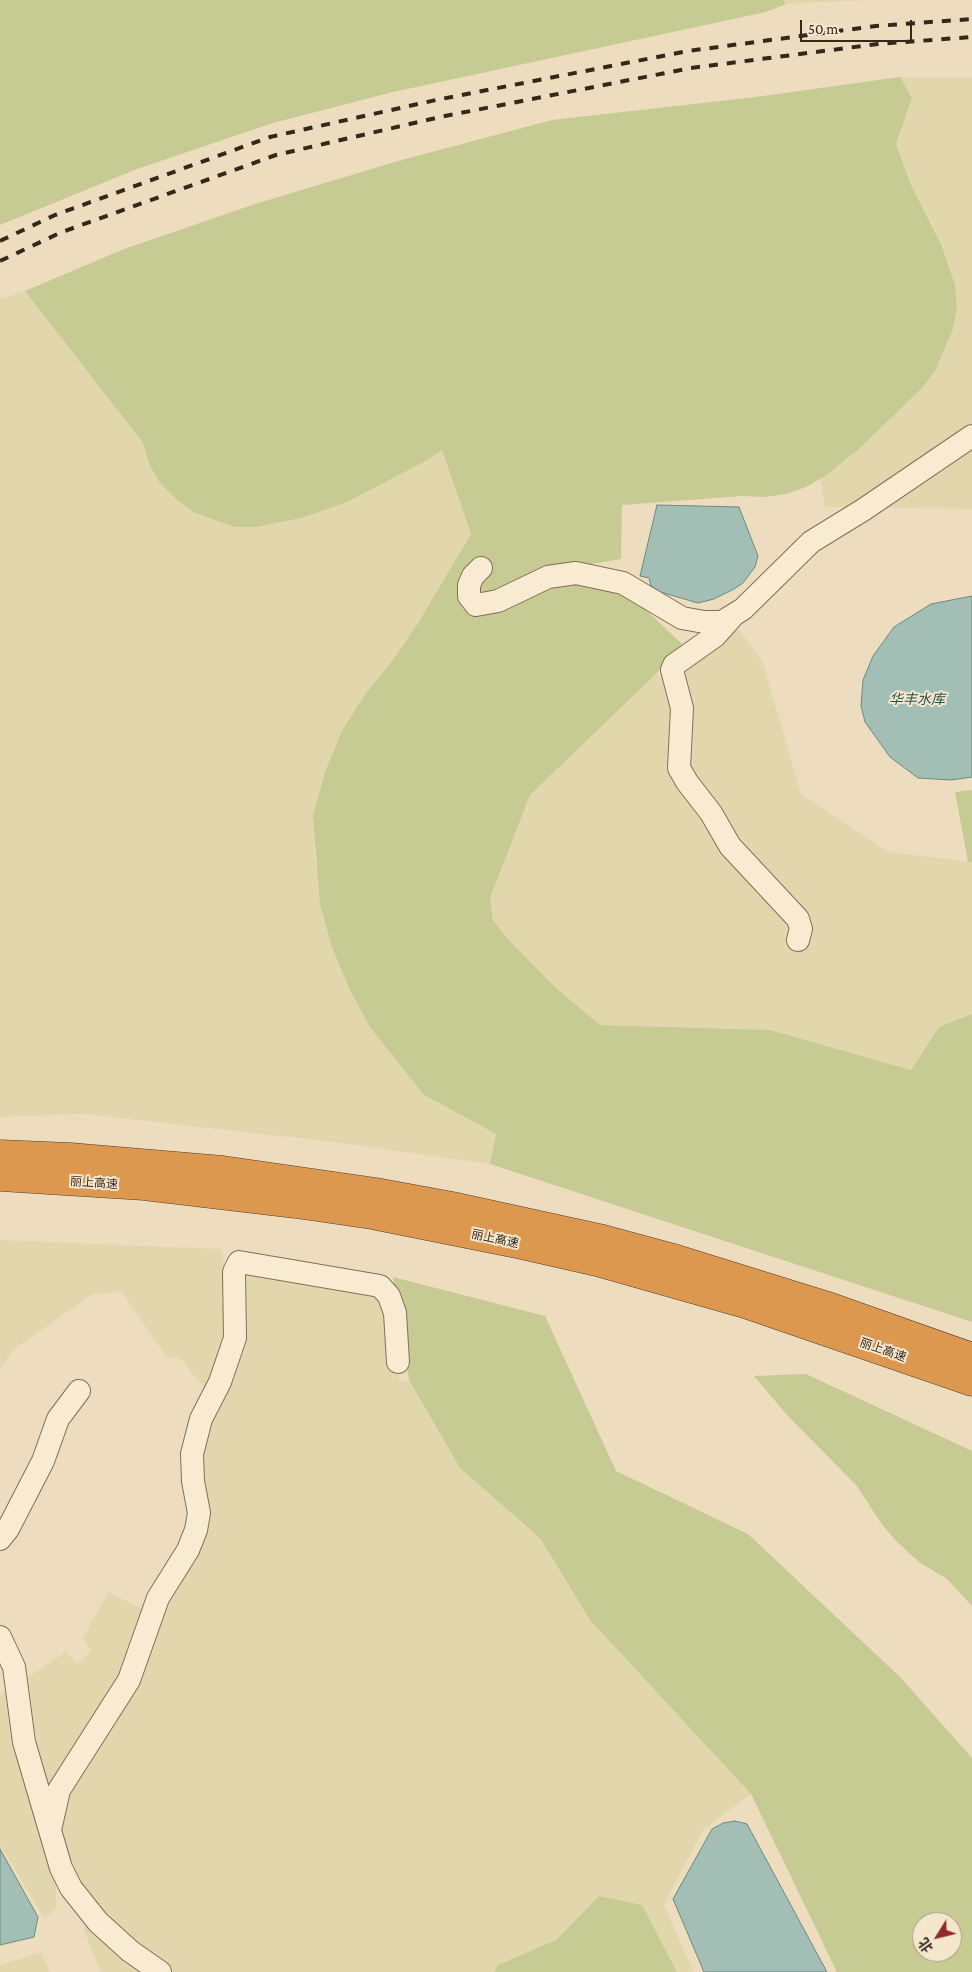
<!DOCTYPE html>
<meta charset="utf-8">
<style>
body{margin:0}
#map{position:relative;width:972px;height:1972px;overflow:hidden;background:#edddbe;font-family:"Crimson Pro","Noto Sans SC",serif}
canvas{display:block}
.north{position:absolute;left:912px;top:1912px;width:50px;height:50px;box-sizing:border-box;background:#f4e7ce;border:1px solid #a79a87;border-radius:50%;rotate:234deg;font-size:14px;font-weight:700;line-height:20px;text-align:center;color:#34271c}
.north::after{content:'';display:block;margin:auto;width:18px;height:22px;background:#92292e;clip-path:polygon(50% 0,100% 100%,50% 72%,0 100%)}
.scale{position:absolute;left:800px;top:20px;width:112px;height:22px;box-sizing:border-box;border:2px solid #34271c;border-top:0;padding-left:6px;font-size:15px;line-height:18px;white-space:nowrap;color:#34271c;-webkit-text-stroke:4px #f4e7ce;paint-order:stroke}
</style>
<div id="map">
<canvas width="972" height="1972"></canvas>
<div class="north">北</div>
<div class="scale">50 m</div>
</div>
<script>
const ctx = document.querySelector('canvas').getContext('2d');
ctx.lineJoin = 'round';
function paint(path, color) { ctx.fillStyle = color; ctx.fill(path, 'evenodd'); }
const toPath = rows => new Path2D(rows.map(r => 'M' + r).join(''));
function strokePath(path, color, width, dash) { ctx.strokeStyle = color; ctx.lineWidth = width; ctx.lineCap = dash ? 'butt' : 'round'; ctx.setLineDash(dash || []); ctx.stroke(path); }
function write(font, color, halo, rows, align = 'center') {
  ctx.font = font + ' "Crimson Pro","Noto Sans SC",serif'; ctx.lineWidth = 4; ctx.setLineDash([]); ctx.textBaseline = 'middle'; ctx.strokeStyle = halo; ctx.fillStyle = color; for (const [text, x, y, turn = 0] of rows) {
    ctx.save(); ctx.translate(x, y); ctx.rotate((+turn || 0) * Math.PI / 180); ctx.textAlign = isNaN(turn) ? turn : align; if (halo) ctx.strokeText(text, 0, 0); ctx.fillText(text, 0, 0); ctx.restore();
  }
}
const farmland = toPath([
 [783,0,870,0,786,4],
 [900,77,972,77,972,509,825,507,820,479,859,449,923,387,936,369,953,329,949,265,932,224,911,185,896,144,912,98],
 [25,291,143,443,149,464,176,499,194,512,214,520,235,527,257,527,301,518,345,503,365,493,424,462,442,449,471,534,418,623,393,660,366,693,325,772,314,816,315,861,424,1095,496,1134,490,1164,341,1143,85,1114,0,1117,0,299],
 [739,629,763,663,801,794,888,852,972,862,972,1014,939,1027,911,1070,770,1030,600,1025,556,988,508,939,493,920,490,898,530,795,656,674,665,680],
 [0,1240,222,1249,229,1315,223,1357,209,1394,179,1357,167,1358,122,1292,93,1294,13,1350,0,1370],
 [254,1270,384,1295,400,1382,409,1380,460,1468,540,1538,590,1620,751,1794,703,1830,664,1905,694,1972,677,1972,642,1905,599,1896,556,1940,498,1965,494,1972,173,1972,116,1930,69,1868,22,1681,66,1652,77,1664,91,1651,83,1638,108,1592,147,1611,203,1528,199,1452,241,1277],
 [11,1688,56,1879,56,1909,44,1918,0,1845,0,1696],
 [94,1924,145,1972,101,1972,83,1928],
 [41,1952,50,1972,0,1972,0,1965]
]);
const green = toPath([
 [0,0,783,0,786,4,766,12,393,92,273,123,137,169,0,225],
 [900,77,912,98,896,144,911,185,941,244,955,285,957,307,953,329,936,369,923,387,859,449,825,476,806,487,786,494,764,497,742,496,622,505,621,559,539,573,633,598,682,644,656,674,530,795,490,898,493,920,508,939,556,988,600,1025,770,1030,911,1070,939,1027,972,1014,972,1322,490,1164,496,1134,424,1095,370,1027,349,988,332,947,320,904,313,816,325,772,342,731,366,693,393,660,418,623,471,534,442,450,424,462,345,503,301,518,257,527,235,527,214,520,194,512,176,499,160,483,149,464,143,443,25,291,124,249,255,204,398,161,552,120,756,97],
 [972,790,972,862,968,862,955,792],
 [393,1277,545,1316,616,1471,748,1534,901,1678,972,1758,972,1972,837,1972,751,1794,590,1620,540,1538,460,1468,409,1380],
 [922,1922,952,1922,952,1952,922,1952],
 [806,1374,972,1451,972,1606,947,1579,919,1562,895,1540,881,1523,857,1486,788,1416,754,1376],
 [599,1896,642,1905,677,1972,494,1972,498,1965,556,1940]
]);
const water = toPath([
 [657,505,739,507,758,556,755,567,743,583,734,589,714,599,698,603,660,592,651,586,649,578,640,576,657,505],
 [972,596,972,777,951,780,918,778,890,757,865,722,861,706,863,680,873,656,894,627,931,604,972,596],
 [735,1821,747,1824,827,1972,704,1972,673,1899,712,1829,723,1823,735,1821],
 [0,1849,38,1917,34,1937,0,1945,0,1849]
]);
const minor = toPath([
 [481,568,473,576,469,585,469,596,476,605,498,601,548,577,576,573,623,583,682,618,704,622,722,622,743,609,811,542,863,510,972,436],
 [732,617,715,636,674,665,672,670,682,708,679,768,687,782,711,813,730,846,798,919,801,929,798,940],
 [0,1539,8,1529,43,1461,58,1419,79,1391],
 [0,1637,14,1667,24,1742,61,1868,71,1888,98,1922,130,1951,160,1972],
 [50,1830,59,1790,129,1680,158,1598,188,1550,196,1530,199,1513,193,1481,192,1454,201,1419,220,1382,235,1338,234,1272,239,1262,380,1286,389,1296,395,1313,398,1362]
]);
const highway = toPath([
 [0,1154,70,1157,223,1170,376,1192,452,1206,603,1239,677,1259,825,1305,972,1357],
 [0,1177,144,1186,296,1204,372,1215,522,1245,597,1262,745,1304,972,1382]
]);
const rail = toPath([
 [0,241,55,215,270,137,436,100,688,51,876,26,972,19],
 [0,261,62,232,276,155,440,117,691,68,878,44,972,37]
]);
const streetNames = [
 ["丽上高速",94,1183,4],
 ["丽上高速",495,1239,12],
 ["丽上高速",883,1350,19]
];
const waterNames = [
 ["华丰水库",917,700]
];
paint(farmland, '#e2d7ac');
paint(green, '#c6ca93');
paint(water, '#a2beb5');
strokePath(water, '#698c82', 1);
strokePath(minor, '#856e58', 24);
strokePath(highway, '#523c2c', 29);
strokePath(minor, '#f8ebd1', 22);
strokePath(highway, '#dc984f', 28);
strokePath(rail, '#34271c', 4, [9, 9]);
write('12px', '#34271c', '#f4e7ce', streetNames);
write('italic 14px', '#2b544f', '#f4e7ce', waterNames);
</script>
